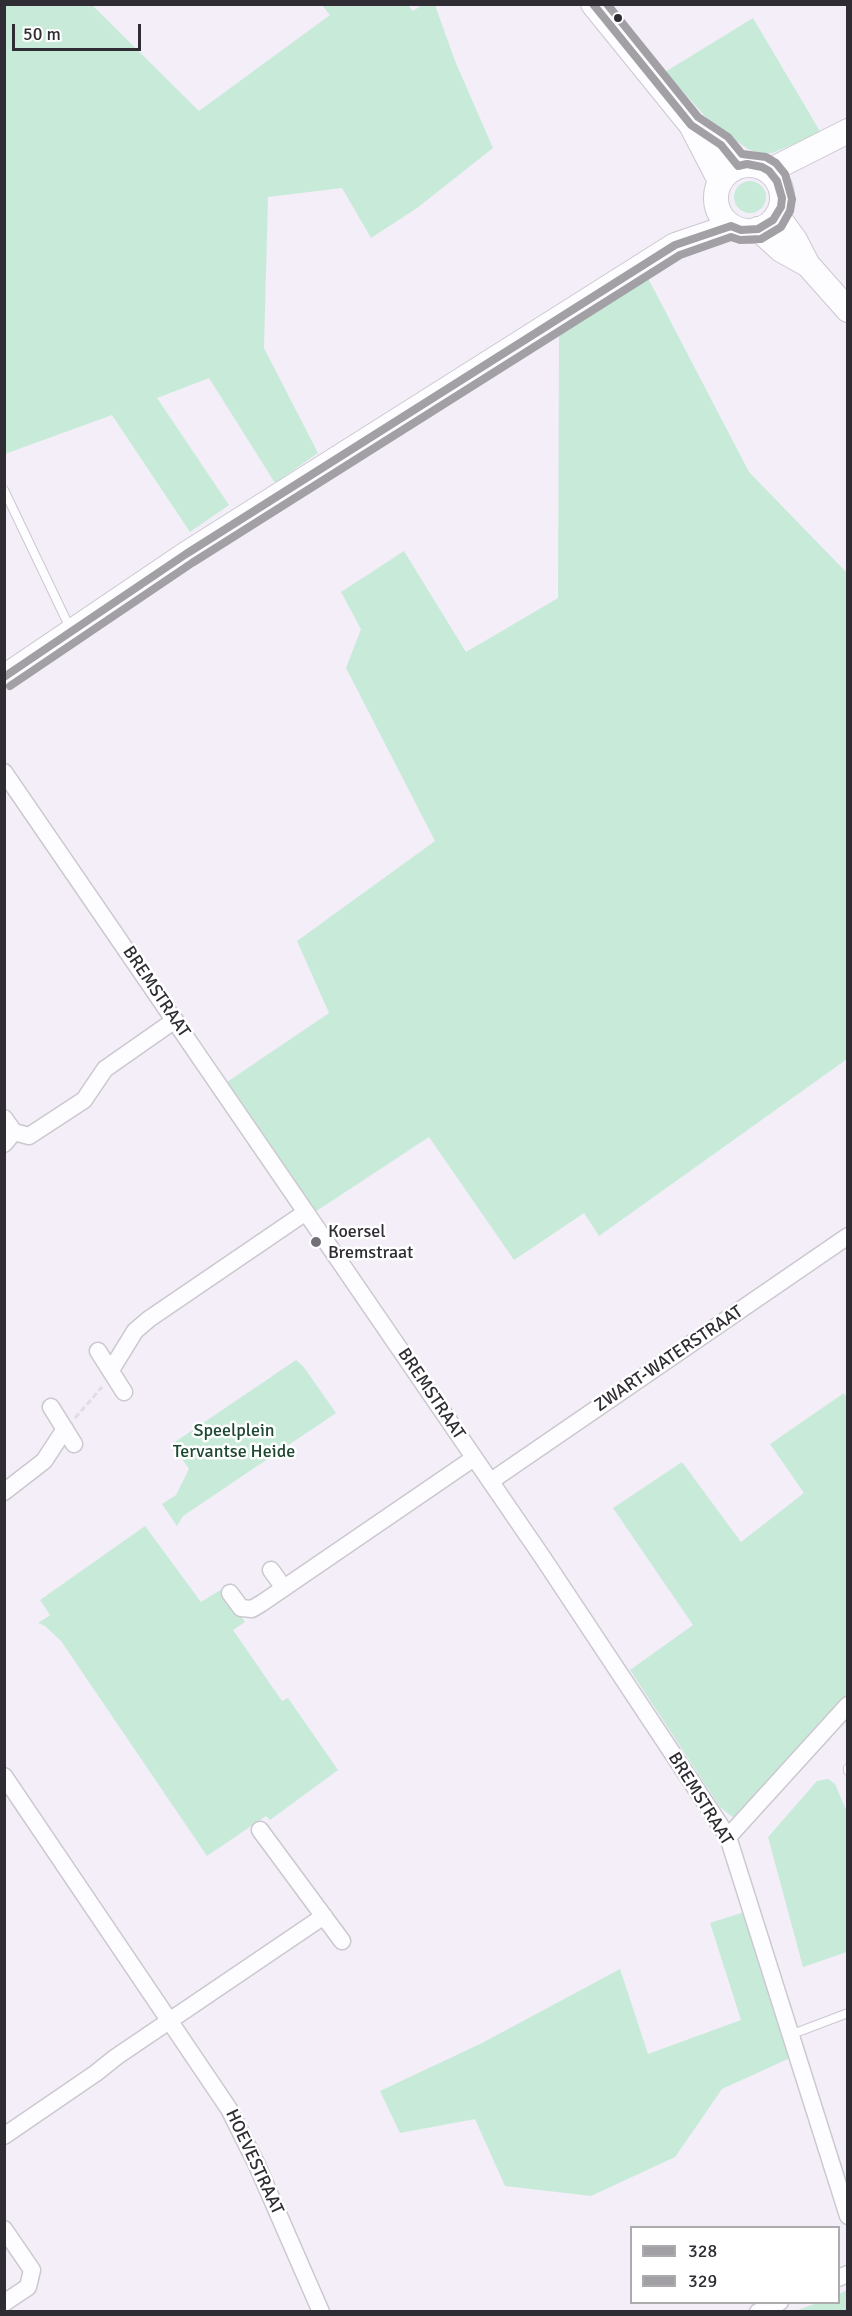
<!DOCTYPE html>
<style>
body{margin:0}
#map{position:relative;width:852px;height:2316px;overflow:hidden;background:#f3eef8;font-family:Signika,sans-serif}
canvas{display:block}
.frame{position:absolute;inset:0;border:6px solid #302c34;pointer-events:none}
.legend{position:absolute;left:630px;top:2226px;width:210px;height:78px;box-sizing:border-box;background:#fff;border:2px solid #acabae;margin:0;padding:8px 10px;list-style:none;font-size:18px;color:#302c34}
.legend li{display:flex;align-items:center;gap:12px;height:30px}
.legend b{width:30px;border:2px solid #acabae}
.scale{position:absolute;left:12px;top:24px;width:129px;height:27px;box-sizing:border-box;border:3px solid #302c34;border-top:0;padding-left:8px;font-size:18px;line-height:21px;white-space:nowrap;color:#302c34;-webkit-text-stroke:4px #fff;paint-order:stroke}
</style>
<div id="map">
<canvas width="852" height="2316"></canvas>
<div class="frame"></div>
<ul class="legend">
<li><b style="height:8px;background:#a2a0a4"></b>328</li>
<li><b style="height:8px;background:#a2a0a4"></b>329</li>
</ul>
<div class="scale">50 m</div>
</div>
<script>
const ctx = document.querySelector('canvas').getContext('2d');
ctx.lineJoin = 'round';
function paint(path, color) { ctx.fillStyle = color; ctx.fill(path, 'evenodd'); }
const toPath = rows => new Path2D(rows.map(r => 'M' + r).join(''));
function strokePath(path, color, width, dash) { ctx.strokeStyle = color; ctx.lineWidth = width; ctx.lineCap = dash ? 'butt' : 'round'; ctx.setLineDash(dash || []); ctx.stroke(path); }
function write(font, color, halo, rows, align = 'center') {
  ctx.font = font + ' Signika,sans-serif'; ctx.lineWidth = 5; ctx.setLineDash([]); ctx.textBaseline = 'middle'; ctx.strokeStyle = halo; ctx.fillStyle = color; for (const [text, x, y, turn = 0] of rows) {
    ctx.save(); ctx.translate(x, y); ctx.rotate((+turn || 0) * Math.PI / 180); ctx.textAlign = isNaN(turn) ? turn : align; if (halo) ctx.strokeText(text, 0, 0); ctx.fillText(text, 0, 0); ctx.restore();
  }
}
const green = toPath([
 [5,4,92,5,199,111,330,15,322,5,408,5,413,11,422,5,435,5,455,61,493,148,417,208,371,238,342,188,268,197,264,348,318,453,275,483,209,378,157,398,229,505,190,532,112,415,5,454],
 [753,18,821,133,772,153,758,153,748,149,712,124,665,72],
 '734 197a16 16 0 1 1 32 0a16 16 0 1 1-32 0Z',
 [648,278,749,472,847,573,847,1059,599,1236,584,1213,514,1260,429,1137,315,1212,227,1082,329,1013,297,941,435,841,346,668,361,629,341,592,404,551,466,652,558,598,559,334],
 [296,1360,303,1366,336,1413,183,1516,177,1526,162,1504,176,1495,189,1469,172,1444],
 [844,1393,847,1398,847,1697,735,1819,720,1807,630,1670,693,1625,613,1508,682,1462,741,1542,804,1493,770,1444],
 [145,1526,201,1602,222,1589,225,1593,245,1622,233,1630,282,1701,288,1698,338,1770,270,1820,266,1816,207,1856,61,1641,45,1626,38,1623,50,1615,40,1600],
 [828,1779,835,1784,847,1812,847,1952,803,1967,768,1837,817,1781],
 [744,1912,790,2058,722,2089,675,2157,591,2196,505,2186,475,2119,400,2133,380,2091,482,2043,620,1969,648,2054,741,2020,710,1923],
 [847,2290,847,2311,795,2311,817,2303,838,2302,839,2294]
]);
const path = toPath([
 [4,172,4,178],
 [75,1418,102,1387]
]);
const lane = toPath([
 [4,490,71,630],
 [848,1768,848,1771],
 [790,2035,848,2013]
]);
const street = toPath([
 [4,772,543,1558,728,1837,848,2216],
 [4,1118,14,1132],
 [4,1144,14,1132,29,1136,84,1100,105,1069,175,1020],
 [98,1351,124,1392],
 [111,1370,135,1331,149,1319,306,1212],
 [51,1407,74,1444],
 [491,1481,848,1236],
 [4,1492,44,1461,65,1429],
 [271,1570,284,1588],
 [230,1593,241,1608,252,1609,262,1603,474,1458],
 [4,1776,229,2109,256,2163,321,2312],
 [260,1830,342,1941],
 [728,1837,848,1705],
 [4,2136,96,2073,116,2057,324,1916],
 [4,2229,32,2270,28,2287,4,2303],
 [838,2278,848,2274],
 [758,2312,780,2302]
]);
const secondary = toPath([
 [593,4,691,125,720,181],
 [696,128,721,145,738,166],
 '716 198a33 33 0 1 1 66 0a33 33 0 1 1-66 0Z',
 [769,171,848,131],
 [777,215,795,240,808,265,848,310],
 [758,229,781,250,808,265],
 [4,677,186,554,675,245,731,226]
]);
const bus1 = toPath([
 [4,677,186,554,675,245,731,226,741,230,758,229,773,220,781,207,782,198,777,181,769,171,762,167,747,164,738,166,721,145,691,125,593,4]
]);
const bus2 = toPath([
 [10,686,192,563,680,255,731,237,740,240,761,239,781,227,790,211,792,199,785,174,776,163,766,157,742,154,728,137,698,117,607,4]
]);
const markers = [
 [618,18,5,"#302c34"],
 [316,1242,6,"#747079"]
];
const streetNames = [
 ["BREMSTRAAT",156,992,56],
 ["ZWART-WATERSTRAAT",669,1359,-34],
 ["BREMSTRAAT",431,1394,56],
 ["BREMSTRAAT",700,1799,58],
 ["HOEVESTRAAT",254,2162,65]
];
const poiNames = [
 ["Koersel",328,1232],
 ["Bremstraat",328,1253]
];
const parkNames = [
 ["Speelplein",234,1431],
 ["Tervantse Heide",234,1452]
];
paint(green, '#c8ebd9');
strokePath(lane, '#cbc8d0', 10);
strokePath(street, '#cbc8d0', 19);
strokePath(secondary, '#cbc8d0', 26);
strokePath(path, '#dfdee1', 3, [6, 3]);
strokePath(lane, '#fdfcfe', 8);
strokePath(street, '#fdfcfe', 16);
strokePath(secondary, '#fdfcfe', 24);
strokePath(bus1, '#a2a0a4', 8);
strokePath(bus2, '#a2a0a4', 8);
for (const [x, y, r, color] of markers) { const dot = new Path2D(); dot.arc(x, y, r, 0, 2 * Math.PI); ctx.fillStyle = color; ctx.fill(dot); strokePath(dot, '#fff', 2); }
write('18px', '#302c34', '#fff', streetNames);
write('18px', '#302c34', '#fff', poiNames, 'left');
write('18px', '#1d4731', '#fff', parkNames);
</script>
